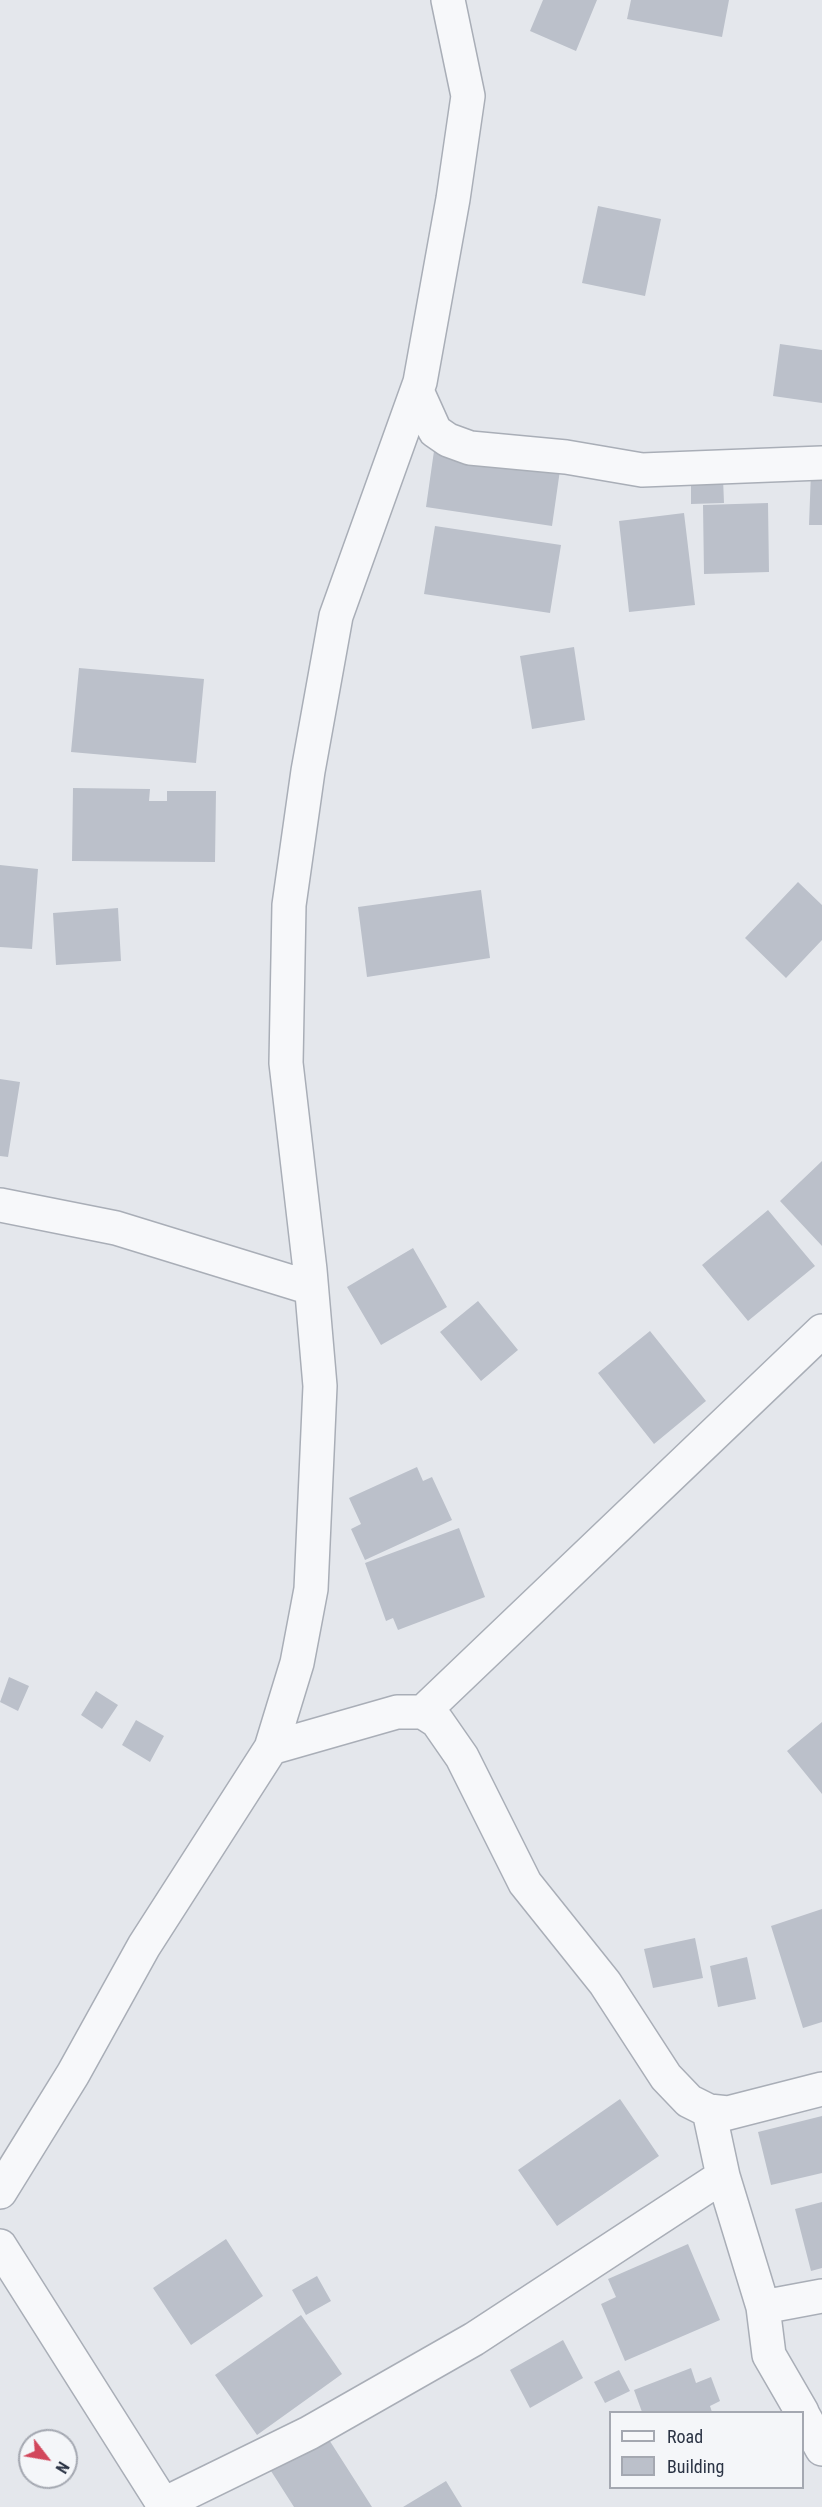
<!DOCTYPE html>
<style>
body{margin:0}
#map{position:relative;width:822px;height:2507px;overflow:hidden;background:#e4e7ec;font-family:"Roboto Condensed",sans-serif}
canvas{display:block}
.legend{position:absolute;left:609px;top:2411px;width:195px;height:78px;box-sizing:border-box;background:#f4f6f9;border:2px solid #a4a8b1;margin:0;padding:8px 10px;list-style:none;font-size:18px;color:#2b3445}
.legend li{display:flex;align-items:center;gap:12px;height:30px}
.legend b{width:30px;border:2px solid #a4a8b1}
.north{position:absolute;left:18px;top:2429px;width:60px;height:60px;box-sizing:border-box;background:#f4f6f9;border:2px solid #a4a8b1;border-radius:50%;rotate:121deg;font-size:16px;font-weight:700;line-height:24px;text-align:center;color:#2b3445}
.north::after{content:'';display:block;margin:auto;width:21px;height:27px;background:#d2475c;clip-path:polygon(50% 0,100% 100%,50% 72%,0 100%)}
</style>
<div id="map">
<canvas width="822" height="2507"></canvas>
<ul class="legend">
<li><b style="height:8px;background:#f7f8fa"></b>Road</li>
<li><b style="height:16px;background:#bbc0ca"></b>Building</li>
</ul>
<div class="north">N</div>
</div>
<script>
const ctx = document.querySelector('canvas').getContext('2d');
ctx.lineJoin = 'round';
function paint(path, color) { ctx.fillStyle = color; ctx.fill(path, 'evenodd'); }
const toPath = rows => new Path2D(rows.map(r => 'M' + r).join(''));
function strokePath(path, color, width, dash) { ctx.strokeStyle = color; ctx.lineWidth = width; ctx.lineCap = dash ? 'butt' : 'round'; ctx.setLineDash(dash || []); ctx.stroke(path); }
const building = toPath([
 [543,0,597,0,576,51,530,31],
 [631,0,729,0,722,37,627,19],
 [598,206,661,219,645,296,582,283],
 [780,344,822,350,822,403,773,396],
 [434,451,560,470,552,526,426,507],
 [811,472,822,472,822,525,809,525],
 [723,478,724,503,691,504,691,480],
 [768,503,769,572,704,574,703,505],
 [684,513,695,605,629,612,619,521],
 [435,526,561,545,550,613,424,594],
 [574,647,585,720,532,729,520,656],
 [79,668,204,679,196,763,71,752],
 [73,788,150,789,149,801,167,801,167,791,216,791,215,862,72,861],
 [0,865,38,869,32,949,0,947],
 [798,882,822,905,822,940,786,978,745,938],
 [481,890,490,958,367,977,358,907],
 [118,908,121,961,56,965,53,913],
 [0,1079,20,1082,8,1157,0,1156],
 [822,1161,822,1246,780,1201],
 [768,1210,815,1266,748,1321,702,1265],
 [413,1248,447,1307,381,1345,347,1287],
 [478,1301,518,1350,481,1381,440,1332],
 [650,1331,706,1401,654,1444,598,1373],
 [417,1467,423,1481,432,1477,452,1520,365,1560,351,1529,361,1524,349,1498],
 [459,1528,485,1597,398,1630,393,1618,386,1621,365,1563],
 [9,1677,29,1686,18,1711,0,1702],
 [96,1691,118,1705,102,1729,81,1715],
 [136,1720,164,1736,150,1762,122,1745],
 [822,1722,822,1794,787,1751],
 [822,1909,822,2022,803,2028,771,1926],
 [695,1938,703,1978,653,1988,644,1949],
 [747,1957,756,1999,718,2007,710,1966],
 [620,2099,659,2156,557,2226,518,2170],
 [822,2116,822,2173,771,2185,758,2132],
 [822,2202,822,2268,811,2271,795,2209],
 [226,2239,263,2296,191,2345,153,2288],
 [688,2244,720,2320,625,2361,601,2304,616,2297,608,2279],
 [317,2276,331,2301,306,2315,292,2290],
 [301,2315,342,2374,257,2435,215,2375],
 [563,2340,583,2378,530,2408,510,2370],
 [691,2368,696,2383,711,2377,720,2401,710,2406,712,2412,642,2412,634,2390],
 [619,2370,630,2391,605,2403,594,2382],
 [326,2435,372,2507,294,2507,271,2471],
 [446,2481,462,2507,403,2507]
]);
const minor = toPath([
 [417,391,435,431,448,440,470,448,566,457,642,470,822,463],
 [0,1205,116,1228,311,1288],
 [423,1712,822,1331],
 [271,1748,397,1712,423,1712,437,1721,462,1757,525,1883,605,1983,666,2077,689,2101,709,2111,728,2113,822,2089],
 [709,2111,723,2176,763,2307,769,2355,802,2412],
 [0,2192,73,2074,144,1946,271,1748,297,1663,311,1589,320,1386,310,1270,286,1063,289,905,308,771,336,616,420,382,453,199,468,96,448,0],
 [0,2246,165,2507],
 [763,2307,822,2296],
 [802,2413,822,2449],
 [164,2504,309,2433,474,2339,723,2176]
]);
paint(building, '#bbc0ca');
strokePath(minor, '#a9aeb7', 36);
strokePath(minor, '#f7f8fa', 33);
</script>
